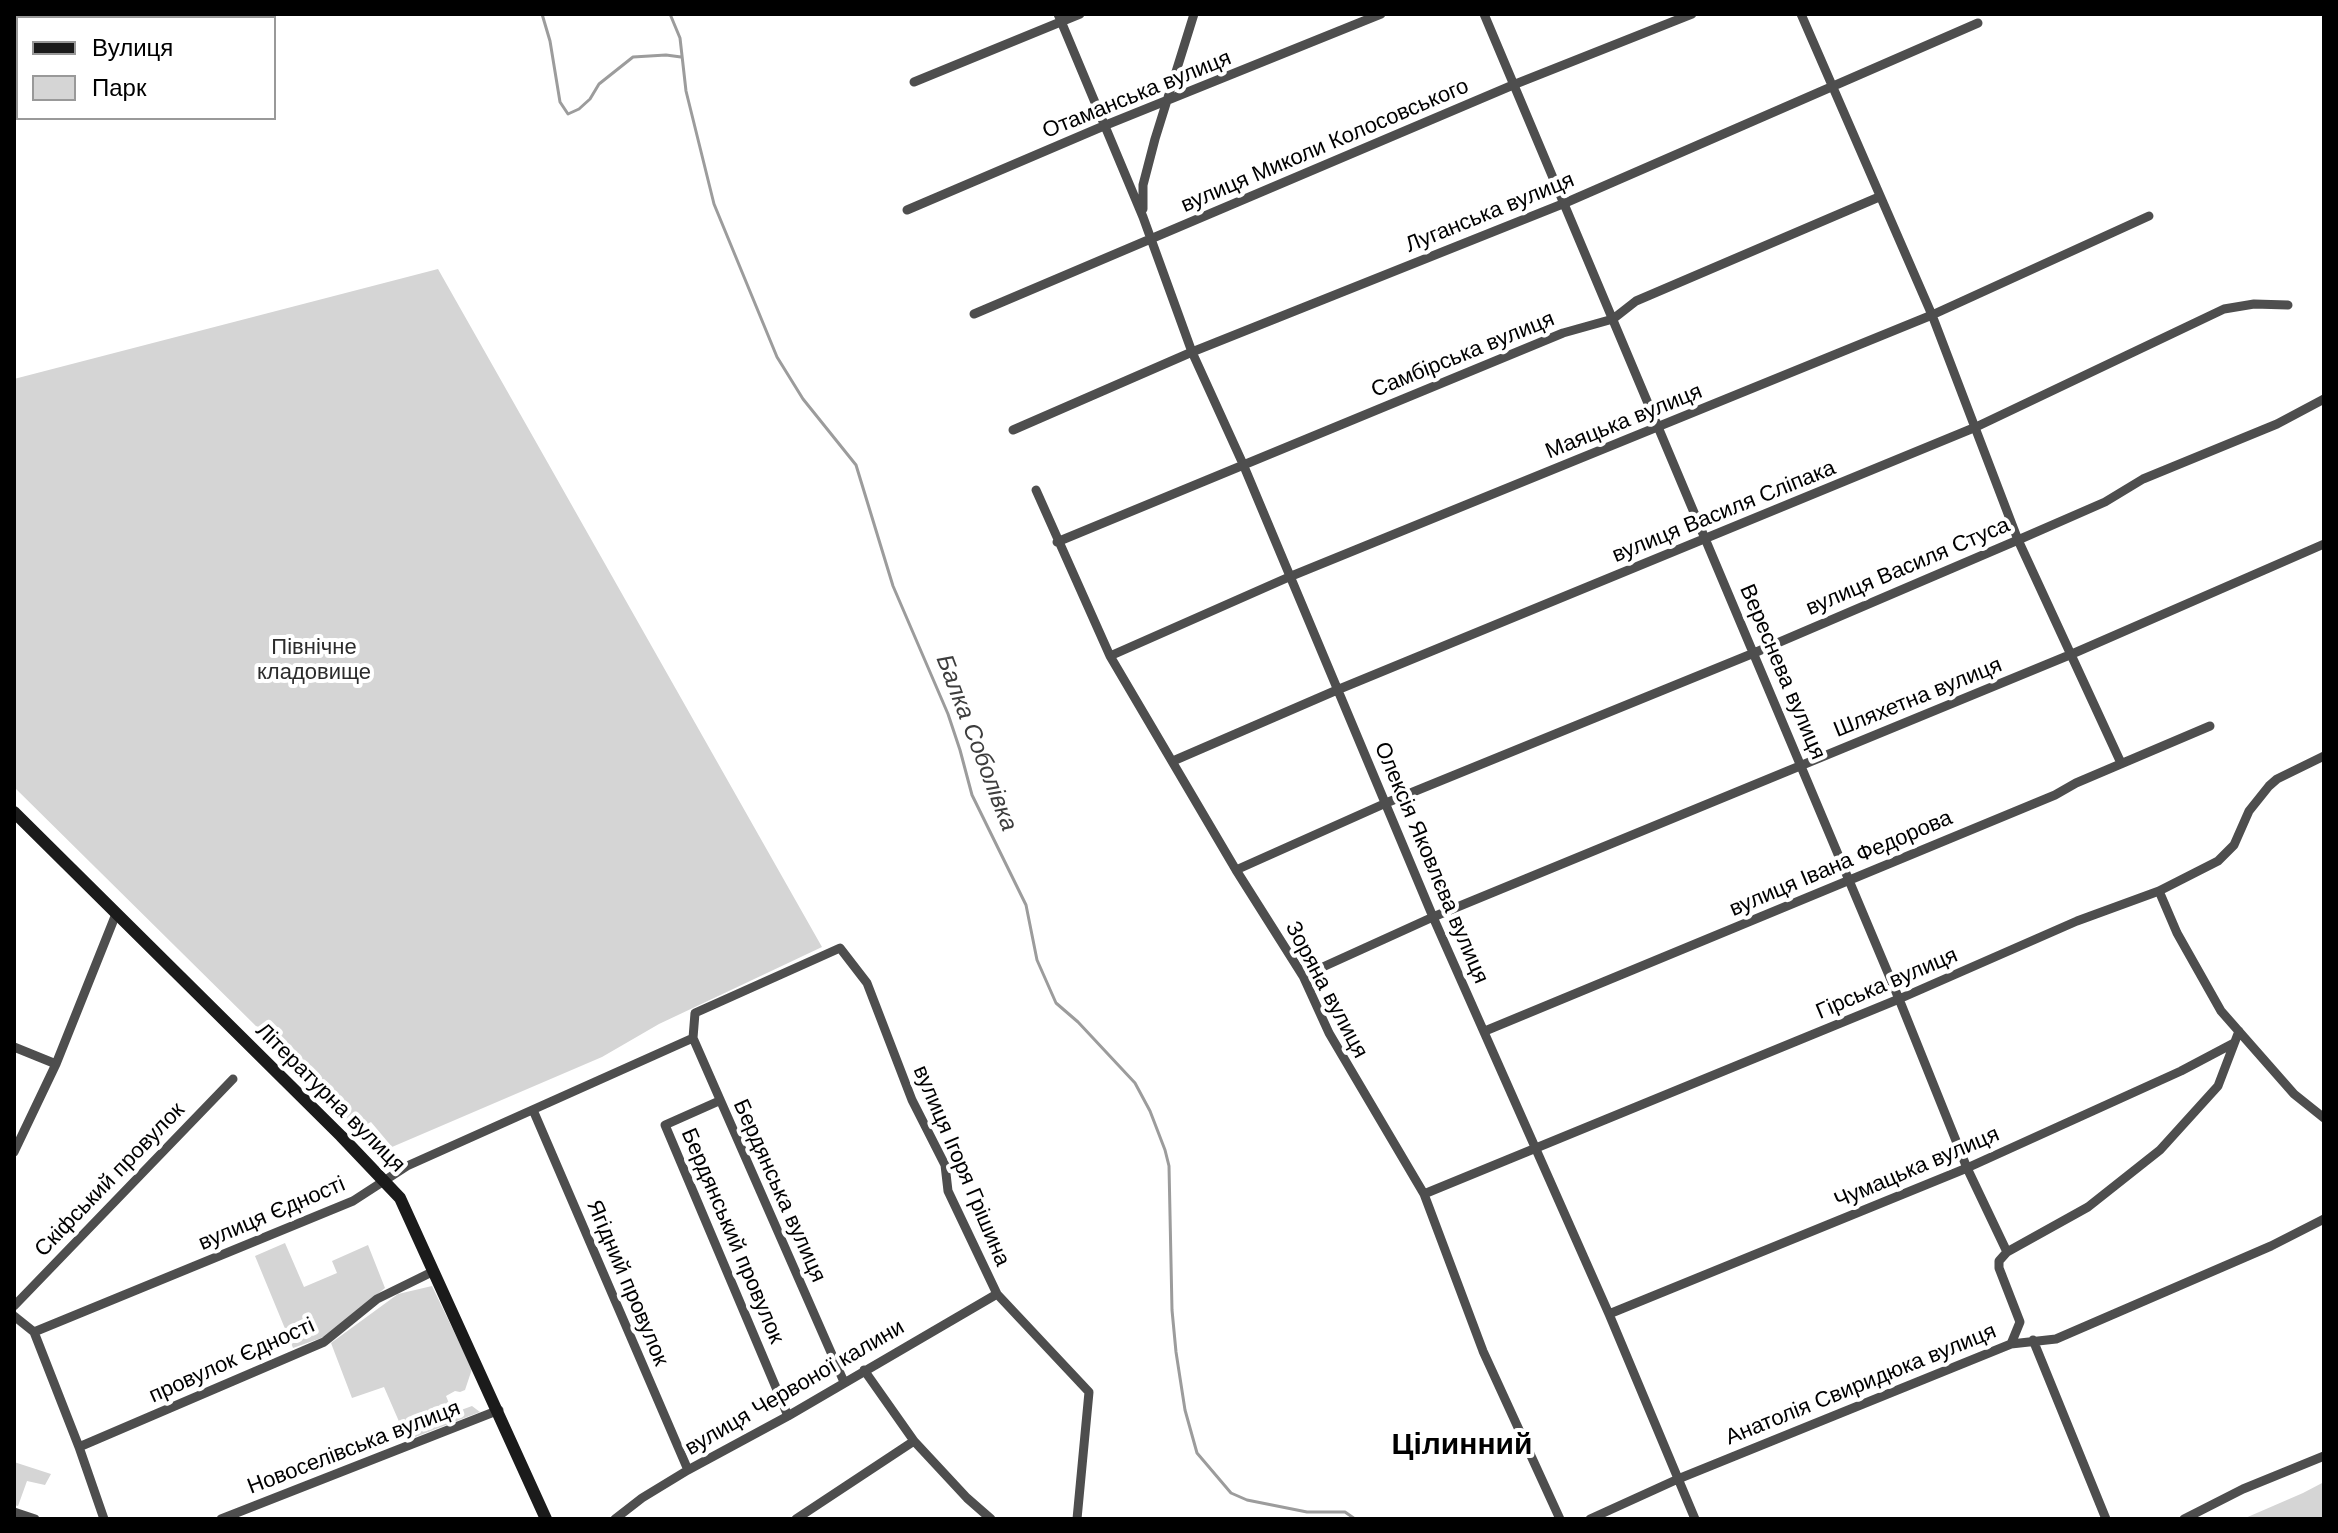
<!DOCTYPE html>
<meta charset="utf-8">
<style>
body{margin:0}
#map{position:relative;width:2338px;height:1533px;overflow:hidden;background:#fff;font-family:Helvetica,sans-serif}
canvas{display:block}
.frame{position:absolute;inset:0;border:16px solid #000;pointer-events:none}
.legend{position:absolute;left:16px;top:16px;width:260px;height:104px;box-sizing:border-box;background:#fff;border:2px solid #999;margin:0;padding:10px 14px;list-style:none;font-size:24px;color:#000}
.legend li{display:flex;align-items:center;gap:16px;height:40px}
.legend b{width:40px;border:2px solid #999}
</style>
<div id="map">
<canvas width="2338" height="1533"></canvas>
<div class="frame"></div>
<ul class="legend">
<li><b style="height:10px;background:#1b1b1b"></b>Вулиця</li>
<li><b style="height:22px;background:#d5d5d5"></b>Парк</li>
</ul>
</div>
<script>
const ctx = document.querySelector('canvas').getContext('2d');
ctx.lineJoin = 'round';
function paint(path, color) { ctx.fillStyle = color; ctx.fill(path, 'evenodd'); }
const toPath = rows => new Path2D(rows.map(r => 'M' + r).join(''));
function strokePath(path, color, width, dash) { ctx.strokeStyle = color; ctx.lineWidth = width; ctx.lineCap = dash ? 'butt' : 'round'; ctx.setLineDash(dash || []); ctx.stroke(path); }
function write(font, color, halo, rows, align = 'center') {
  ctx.font = font + ' Helvetica,sans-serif'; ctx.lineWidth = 8; ctx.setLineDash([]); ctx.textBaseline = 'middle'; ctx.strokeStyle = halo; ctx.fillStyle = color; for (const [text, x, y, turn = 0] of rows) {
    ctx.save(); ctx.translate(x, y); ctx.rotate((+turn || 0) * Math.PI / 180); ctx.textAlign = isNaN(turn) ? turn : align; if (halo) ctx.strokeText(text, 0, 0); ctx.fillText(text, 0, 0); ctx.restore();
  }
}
const green = toPath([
 [438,269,822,947,659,1024,602,1057,392,1147,371,1122,356,1130,267,1032,261,1031,14,787,14,379],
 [285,1243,304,1287,337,1273,332,1261,368,1245,385,1288,324,1337,293,1348,255,1256],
 [432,1286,472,1369,465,1390,460,1392,455,1391,446,1396,453,1413,472,1406,480,1412,410,1439,404,1433,384,1387,352,1398,331,1343,398,1294],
 [14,1462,51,1474,45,1485,27,1481,18,1506,14,1505],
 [2324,1482,2324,1519,2243,1519,2303,1493]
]);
const stream = toPath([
 [542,14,550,41,560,102,568,114,579,109,590,99,599,84,633,57,666,55,681,57],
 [670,14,680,38,686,91,714,204,777,357,803,399,856,465,893,586,948,714,960,750,972,795,1026,905,1037,960,1056,1003,1078,1022,1135,1083,1150,1111,1165,1150,1169,1166,1172,1310,1176,1352,1185,1410,1197,1453,1231,1493,1247,1500,1307,1512,1345,1512,1355,1519]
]);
const street = toPath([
 [1058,14,1143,217,1192,352,1243,464,1433,917,1609,1314,1695,1519],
 [1484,14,1899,999,1967,1168,2007,1252,1999,1261,1999,1268,2020,1322,2011,1344],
 [1801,14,1932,315,2018,540,2121,763],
 [914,82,1080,14],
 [1143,209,1143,185,1155,139,1194,14],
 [907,210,1106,125,1381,14],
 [974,314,1513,85,1692,14],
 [1013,430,1192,352,1565,203,1978,23],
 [1036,490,1110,656,1236,870,1303,976,1329,1033,1424,1194,1483,1351,1560,1519],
 [1057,542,1563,333,1613,319,1636,301,1879,197],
 [1110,656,1289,577,1932,315,2149,216],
 [1173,761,1337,690,1976,427,2224,309,2254,304,2288,305],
 [1236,870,1386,803,1754,653,2018,540,2105,502,2143,479,2277,424,2324,399],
 [2159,891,2177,933,2221,1011,2294,1094,2324,1118],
 [1303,976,1433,917,2072,654,2324,544],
 [1485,1031,2055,795,2076,783,2210,726],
 [14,1047,56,1064],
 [719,1101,665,1125,788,1416],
 [533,1110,688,1470],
 [14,1152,56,1064,116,914],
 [1424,1194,1899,999,2077,921,2159,891,2218,861,2234,845,2249,811,2269,786,2277,779,2324,756],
 [2007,1252,2088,1207,2160,1150,2218,1086,2239,1031],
 [14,1306,233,1079],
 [1609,1314,1967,1168,2181,1071,2234,1043],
 [14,1316,34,1332,79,1447,104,1519],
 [34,1332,353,1201,407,1166,693,1038],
 [2033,1340,2106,1519],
 [864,1370,914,1441,967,1498,991,1519],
 [844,1382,693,1038,695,1013,840,948,867,983,912,1100,945,1165,948,1191,997,1294,1089,1392,1077,1519],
 [79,1447,324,1342,377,1299,432,1272],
 [14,1512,35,1519],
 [221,1519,499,1410],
 [615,1519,642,1498,688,1470,788,1416,997,1294],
 [796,1519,914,1441],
 [1590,1519,1678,1479,2011,1344,2056,1339,2271,1246,2324,1219],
 [2184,1519,2243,1489,2324,1456]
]);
const secondary = toPath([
 [14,812,341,1136,400,1198,546,1519]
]);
const streetNames = [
 ["Отаманська вулиця",1137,95,-22],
 ["вулиця Миколи Колосовського",1325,146,-23],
 ["Луганська вулиця",1490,213,-22],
 ["Самбірська вулиця",1463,355,-22],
 ["Маяцька вулиця",1624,422,-22],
 ["вулиця Василя Сліпака",1724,512,-22],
 ["вулиця Василя Стуса",1908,567,-23],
 ["Вереснева вулиця",1782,672,67],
 ["Шляхетна вулиця",1918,698,-22],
 ["Олексія Яковлєва вулиця",1431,863,67],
 ["вулиця Івана Федорова",1841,864,-23],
 ["Гірська вулиця",1887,984,-23],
 ["Зоряна вулиця",1326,990,62],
 ["Літературна вулиця",330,1098,45],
 ["вулиця Ігоря Грішина",961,1166,67],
 ["Чумацька вулиця",1917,1168,-23],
 ["Скіфський провулок",110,1180,-46],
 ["Бердянська вулиця",779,1191,66],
 ["вулиця Єдності",272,1214,-23],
 ["Бердянський провулок",732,1236,67],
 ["Ягідний провулок",627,1283,67],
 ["провулок Єдності",232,1361,-24],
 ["Анатолія Свиридюка вулиця",1861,1385,-22],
 ["вулиця Червоної калини",795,1388,-30],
 ["Новоселівська вулиця",354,1448,-21]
];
const parkNames = [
 ["Північне",314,648],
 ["кладовище",314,673]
];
const waterNames = [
 ["Балка Соболівка",976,743,69]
];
const districtNames = [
 ["Цілинний",1462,1446]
];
paint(green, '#d5d5d5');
strokePath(stream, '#9c9c9c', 3);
strokePath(street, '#4e4e4e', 9);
strokePath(secondary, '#1b1b1b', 12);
write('22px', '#000', '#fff', streetNames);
write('22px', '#2c2c2c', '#fff', parkNames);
write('italic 24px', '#3d3d3d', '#fff', waterNames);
write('bold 30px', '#000', '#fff', districtNames);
</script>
